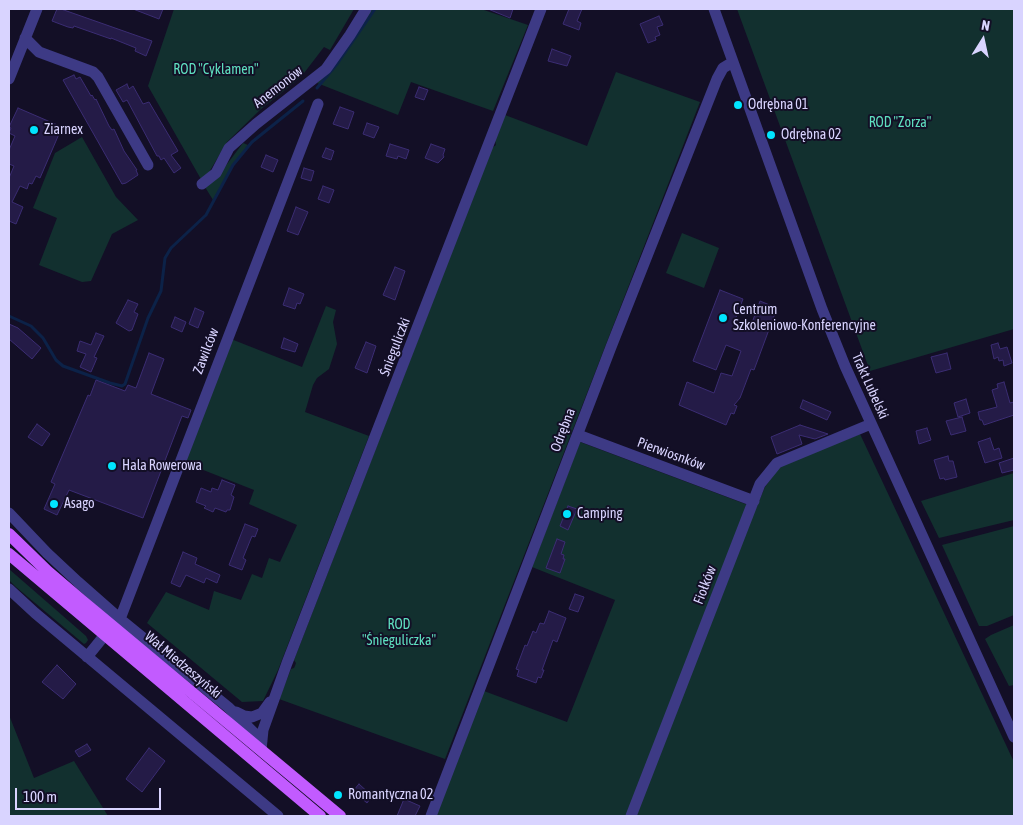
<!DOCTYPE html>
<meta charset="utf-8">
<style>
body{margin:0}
#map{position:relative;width:1023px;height:825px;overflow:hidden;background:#130f26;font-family:"Asap Condensed",sans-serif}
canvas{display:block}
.frame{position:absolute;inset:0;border:10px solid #d9d4ff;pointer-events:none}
.north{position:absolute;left:958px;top:15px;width:50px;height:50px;-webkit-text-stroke:4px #130f26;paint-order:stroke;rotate:10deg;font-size:14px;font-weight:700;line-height:20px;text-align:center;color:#d9d4ff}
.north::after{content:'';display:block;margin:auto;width:18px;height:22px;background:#d9d4ff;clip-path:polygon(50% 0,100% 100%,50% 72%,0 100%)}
.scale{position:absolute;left:15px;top:788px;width:146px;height:22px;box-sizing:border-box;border:2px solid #d9d4ff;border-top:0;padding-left:6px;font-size:15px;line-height:18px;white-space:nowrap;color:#d9d4ff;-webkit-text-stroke:4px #130f26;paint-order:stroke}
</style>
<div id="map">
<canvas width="1023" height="825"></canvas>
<div class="frame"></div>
<div class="north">N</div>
<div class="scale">100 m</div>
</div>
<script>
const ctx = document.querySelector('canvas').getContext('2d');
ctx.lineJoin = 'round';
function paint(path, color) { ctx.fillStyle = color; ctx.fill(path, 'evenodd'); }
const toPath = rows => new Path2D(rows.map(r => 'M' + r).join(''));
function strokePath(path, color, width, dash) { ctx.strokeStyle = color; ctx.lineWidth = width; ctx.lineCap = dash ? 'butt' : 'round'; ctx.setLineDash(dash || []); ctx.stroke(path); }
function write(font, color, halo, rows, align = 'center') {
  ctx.font = font + ' "Asap Condensed",sans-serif'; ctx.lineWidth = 4; ctx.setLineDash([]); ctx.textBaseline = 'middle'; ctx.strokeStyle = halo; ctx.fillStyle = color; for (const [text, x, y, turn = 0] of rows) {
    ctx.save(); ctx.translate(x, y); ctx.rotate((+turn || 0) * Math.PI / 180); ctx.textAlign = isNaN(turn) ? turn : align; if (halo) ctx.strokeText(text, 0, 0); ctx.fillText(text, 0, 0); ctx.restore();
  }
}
const green = toPath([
 [174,9,354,9,330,50,324,47,301,77,260,110,227,142,208,174,202,181,148,86],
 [370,9,481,9,528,25,493,111,411,82,398,115,317,83,330,71],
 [737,9,1014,9,1014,329,870,371],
 [616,72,700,102,445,759,279,699,291,669,294,668,295,666,296,663,294,660,492,148,496,145,495,140,505,115,587,146],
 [82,137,116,197,138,220,112,234,91,281,82,282,39,265,57,218,33,208,55,153],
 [243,143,248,145,229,171,213,200,205,187,218,176],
 [682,233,719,248,704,288,666,273],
 [326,306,336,310,333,322,337,344,329,369,317,378,313,385,305,412,369,436,278,670,263,701,242,702,147,623,166,592,209,610,214,591,241,600,252,574,262,578,269,558,280,562,297,525,249,504,254,490,183,462,231,339,302,367],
 [860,434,1014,762,1014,816,436,816,484,691,567,722,615,600,532,567,580,442,756,508,765,487,780,466],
 [1014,473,1014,520,939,538,921,501],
 [1014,526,1014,615,987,626,979,626,942,545],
 [9,569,86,636,88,640,86,643,84,644,16,587,9,580],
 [1014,625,1014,685,1009,686,985,639,991,635],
 [9,715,34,778,74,761,108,816,9,816]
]);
const stream = toPath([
 [317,88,337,64,375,9],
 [9,316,31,326,43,338,56,360,63,366,110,383,122,386,125,384,148,318,161,291,165,258,171,248,206,215,233,165,252,142,303,101]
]);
const building = toPath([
 [57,9,61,9,152,41,146,56,135,51,136,48,111,38,111,39,74,26,73,28,68,27,52,21,57,9],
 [133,9,163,9,159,19,133,9],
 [488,9,513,9,510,18,488,9],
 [569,9,582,9,577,21,581,23,579,30,563,24,569,9],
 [659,16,663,25,657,27,660,35,655,37,656,40,648,43,640,24,659,16],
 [552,49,571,56,567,66,548,61,552,49],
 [74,75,76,79,80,77,91,96,92,95,95,100,96,99,109,126,112,130,114,129,124,151,137,170,136,170,138,175,126,183,122,184,63,80,74,75],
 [127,84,129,89,133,86,143,104,149,102,178,151,171,155,181,168,174,173,164,158,161,160,159,156,157,156,127,100,123,102,116,90,127,84],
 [419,87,428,90,424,100,415,97,419,87],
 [340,107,354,112,348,129,333,124,340,107],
 [18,108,62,127,40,178,36,176,32,184,29,183,27,189,20,186,12,202,23,207,16,224,9,221,9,178,14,166,9,164,9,150,15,136,9,133,11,128,9,127,18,108],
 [367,123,379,127,374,138,363,134,367,123],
 [390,144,409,150,406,159,398,156,397,159,386,156,390,144],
 [431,144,445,149,443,155,444,157,438,163,425,158,431,144],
 [326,148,334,151,331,160,322,157,326,148],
 [266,155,278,160,273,172,261,167,266,155],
 [304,168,314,171,311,181,301,178,304,168],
 [323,186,334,190,329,203,318,199,323,186],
 [296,207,308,212,298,235,287,231,296,207],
 [395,267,405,271,395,300,383,295,395,267],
 [289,288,304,294,300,304,297,303,295,309,283,305,289,288],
 [720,290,743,299,733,325,749,331,760,301,777,308,754,370,751,369,740,398,734,405,737,406,734,414,731,413,726,425,679,405,687,382,714,393,721,373,732,376,741,351,726,345,716,370,693,361,720,290],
 [128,300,138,304,134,312,138,314,132,330,129,331,116,323,128,300],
 [195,308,204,312,198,328,189,324,195,308],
 [175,317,186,322,182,332,171,327,175,317],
 [9,324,18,328,41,348,32,359,9,339,9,324],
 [96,333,104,336,94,357,97,358,91,372,80,367,86,354,77,351,80,341,91,345,96,333],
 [284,338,298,344,295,352,281,348,284,338],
 [366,342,376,346,367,373,355,368,366,342],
 [998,343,1000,349,1007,347,1012,363,1004,366,1003,360,999,361,998,357,994,359,991,345,998,343],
 [149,353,164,359,151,394,191,410,188,418,182,416,143,518,69,490,57,515,44,509,55,484,51,482,88,395,90,396,96,380,125,391,128,385,136,388,149,353],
 [947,353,951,369,936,373,931,357,947,353],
 [1004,382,1010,403,1014,402,1014,415,984,425,982,420,980,420,978,412,997,407,992,390,998,388,997,384,1004,382],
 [966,399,970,413,958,417,954,403,966,399],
 [803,400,831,412,827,420,800,408,803,400],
 [962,417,966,431,951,435,946,421,962,417],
 [37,424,50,434,42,446,28,437,37,424],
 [800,425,828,434,815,439,799,435,802,444,777,454,771,437,800,425],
 [927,428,931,440,919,444,916,431,927,428],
 [990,438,994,450,999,448,1002,458,985,463,978,442,990,438],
 [948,456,949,461,953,461,957,477,945,480,944,478,940,479,934,460,948,456],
 [1014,458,1014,470,1002,473,999,463,1014,458],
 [222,480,235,485,231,495,234,497,230,510,227,510,226,512,215,508,213,512,204,508,206,506,196,502,201,488,211,492,212,488,218,490,222,480],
 [568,506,577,509,568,530,560,526,568,506],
 [245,524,258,529,255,537,252,536,243,558,246,560,242,570,229,565,245,524],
 [557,539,565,542,561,554,564,555,563,559,565,559,560,573,546,568,557,539],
 [183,552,197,558,195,564,220,575,217,583,206,578,204,583,186,575,180,587,171,583,183,552],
 [575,594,584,597,578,612,569,609,575,594],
 [549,611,566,618,557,642,553,640,542,670,544,670,541,678,538,677,536,683,517,676,519,670,516,669,525,645,527,646,533,631,536,633,540,623,544,624,549,611],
 [57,665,76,684,63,699,42,682,57,665],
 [87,744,91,750,79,757,75,751,87,744],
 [149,748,165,761,142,792,126,779,149,748],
 [359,784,372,796,367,803,353,791,359,784],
 [404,799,420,806,415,816,397,816,404,799]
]);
const minor = toPath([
 [714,9,822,309,845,366,1014,737],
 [25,38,39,52,93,72,98,77,148,165],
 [9,79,37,9],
 [202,184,216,173,229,148,256,124,326,69,350,35,366,9],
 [578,435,754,501],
 [9,513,47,553,78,582,120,619,228,707,262,741],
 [9,589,35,613,278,816],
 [120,619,318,104],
 [87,657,104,636],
 [236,712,244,716,252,717,262,713,270,702],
 [261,750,263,730,287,663,541,9],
 [431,816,611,347,717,79,723,68,733,62],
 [631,816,760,484,777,463,871,424]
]);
const major = toPath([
 [9,534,47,571,81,600,340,816],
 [9,554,320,816]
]);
const markers = [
 [738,105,5,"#00e5ff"],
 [34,130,5,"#00e5ff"],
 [771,135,5,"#00e5ff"],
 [723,318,5,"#00e5ff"],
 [112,466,5,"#00e5ff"],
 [54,504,5,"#00e5ff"],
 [567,514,5,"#00e5ff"],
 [338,795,5,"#00e5ff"]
];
const parkNames = [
 ["ROD \"Cyklamen\"",216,70],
 ["ROD \"Zorza\"",900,123],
 ["ROD",399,625],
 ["\"Śnieguliczka\"",399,641]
];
const streetNames = [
 ["Anemonów",278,87,-38],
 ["Śnieguliczki",395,347,-69],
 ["Zawilców",206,351,-69],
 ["Trakt Lubelski",870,386,66],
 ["Odrębna",563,430,-69],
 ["Pierwiosnków",671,454,20],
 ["Fiołków",705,585,-69],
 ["Wał Miedzeszyński",183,665,40]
];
const poiNames = [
 ["Odrębna 01",748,105],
 ["Ziarnex",44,130],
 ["Odrębna 02",781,135],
 ["Centrum",733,310],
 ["Szkoleniowo-Konferencyjne",733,326],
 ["Hala Rowerowa",122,466],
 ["Asago",64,504],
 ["Camping",577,514],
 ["Romantyczna 02",348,795]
];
paint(green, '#12302f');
strokePath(stream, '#0c2248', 3);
paint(building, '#241b47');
strokePath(building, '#3b2d73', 1);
strokePath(minor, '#3d3a85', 11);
strokePath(major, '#c25bff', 12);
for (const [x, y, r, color] of markers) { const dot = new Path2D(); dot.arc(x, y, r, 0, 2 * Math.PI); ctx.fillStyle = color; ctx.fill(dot); strokePath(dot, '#130f26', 2); }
write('14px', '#5fe0c0', '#130f26', parkNames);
write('14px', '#d9d4ff', '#130f26', streetNames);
write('14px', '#d9d4ff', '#130f26', poiNames, 'left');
</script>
